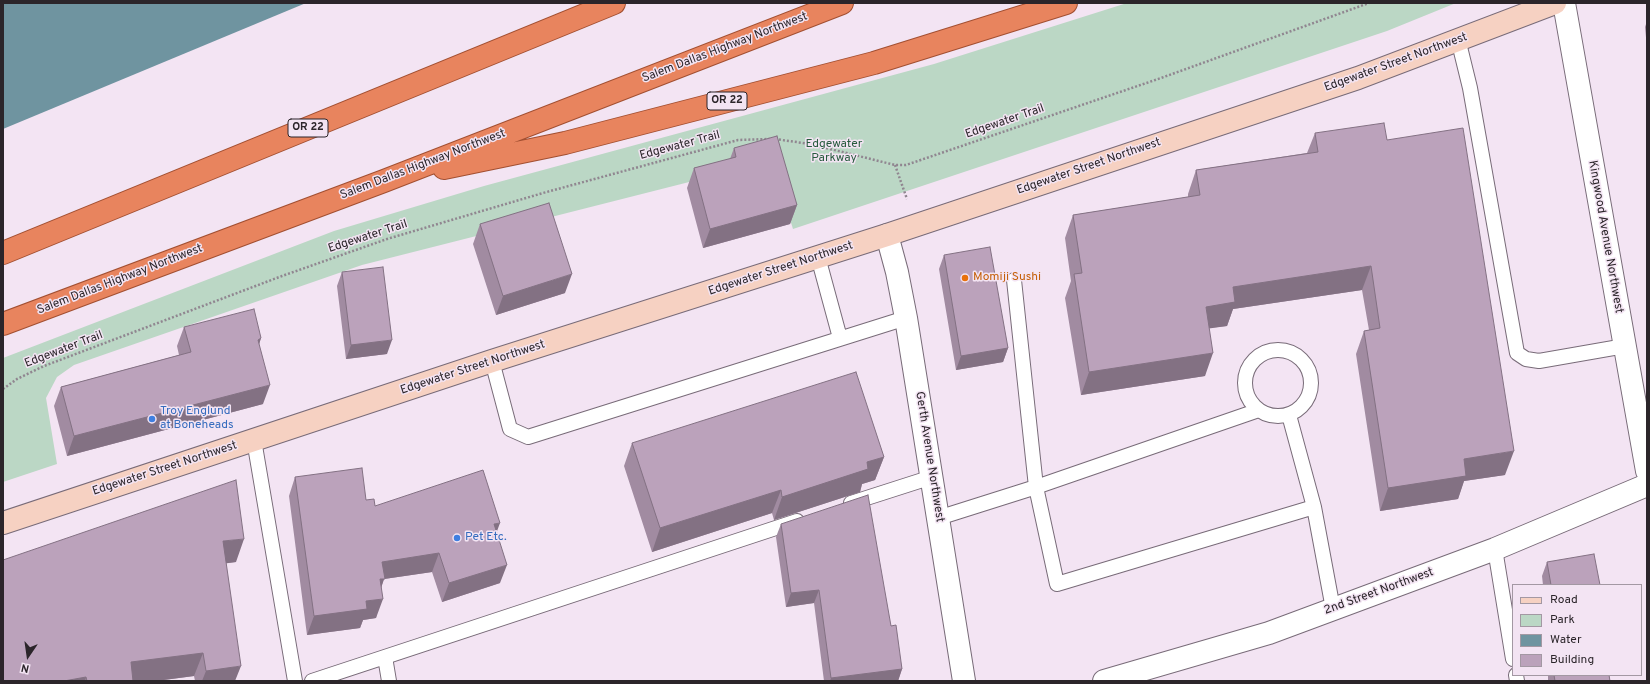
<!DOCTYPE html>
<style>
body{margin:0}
#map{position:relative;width:1650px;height:684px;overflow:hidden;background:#f3e4f3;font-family:Overpass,sans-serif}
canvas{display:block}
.frame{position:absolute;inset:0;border:4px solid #2b252a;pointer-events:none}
.legend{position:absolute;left:1512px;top:584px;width:130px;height:92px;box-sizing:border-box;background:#f3e4f3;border:1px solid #a398a3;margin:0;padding:5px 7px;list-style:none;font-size:12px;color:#2b252a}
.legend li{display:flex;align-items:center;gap:8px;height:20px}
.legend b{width:20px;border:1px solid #a398a3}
.north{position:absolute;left:8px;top:636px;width:40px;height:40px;-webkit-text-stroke:3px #f3e4f3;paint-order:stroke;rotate:193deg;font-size:11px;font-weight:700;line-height:16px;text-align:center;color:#2b252a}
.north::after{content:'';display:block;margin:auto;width:14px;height:18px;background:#2b252a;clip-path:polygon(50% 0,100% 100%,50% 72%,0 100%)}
</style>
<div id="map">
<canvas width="1650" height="684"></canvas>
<div class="frame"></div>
<ul class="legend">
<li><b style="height:5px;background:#f6d1c2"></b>Road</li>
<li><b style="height:11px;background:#bbd7c5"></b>Park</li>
<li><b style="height:11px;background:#6f94a0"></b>Water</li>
<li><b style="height:11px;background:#bba2bb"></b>Building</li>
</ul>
<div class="north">N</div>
</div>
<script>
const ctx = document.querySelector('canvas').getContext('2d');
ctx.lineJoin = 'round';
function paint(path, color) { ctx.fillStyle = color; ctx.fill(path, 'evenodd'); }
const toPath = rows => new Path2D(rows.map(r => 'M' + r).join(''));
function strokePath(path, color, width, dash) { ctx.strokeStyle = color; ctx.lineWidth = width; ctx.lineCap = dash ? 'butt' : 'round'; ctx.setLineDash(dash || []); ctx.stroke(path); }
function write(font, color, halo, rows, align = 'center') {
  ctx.font = font + ' Overpass,sans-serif'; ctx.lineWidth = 3; ctx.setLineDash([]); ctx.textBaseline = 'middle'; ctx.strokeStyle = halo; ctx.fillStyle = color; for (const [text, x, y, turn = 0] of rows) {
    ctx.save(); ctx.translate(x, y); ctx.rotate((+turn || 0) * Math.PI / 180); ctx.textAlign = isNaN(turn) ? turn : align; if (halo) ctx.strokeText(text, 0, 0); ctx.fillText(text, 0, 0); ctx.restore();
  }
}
const green = toPath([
 [1127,3,1456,3,1387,31,793,229,772,161,362,265,74,365,57,377,46,398,57,464,3,482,3,358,334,231,484,186,934,64]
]);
const water = toPath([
 [3,3,306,3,3,129]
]);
const path = toPath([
 [775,139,810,144,895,165,906,165,1161,78,1369,3],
 [895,165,907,199],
 [3,389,17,379,44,366,282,276,387,239,543,193,716,146,738,140,770,139]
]);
const service = toPath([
 [1458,39,1470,88,1517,353,1526,359,1539,361,1625,346],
 [818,257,840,338],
 [1014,280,1036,487,1057,584,1314,507],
 '1245 383a33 33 0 1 1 66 0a33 33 0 1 1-66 0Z',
 [492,361,510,429,528,437,906,318],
 [1289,415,1314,507,1333,609],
 [254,440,295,681],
 [851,503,932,477],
 [938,518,1036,487,1259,410],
 [1495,549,1513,659],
 [385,657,389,681],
 [1516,675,1517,681],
 [312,681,797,521]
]);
const minor = toPath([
 [1564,3,1647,471],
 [887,235,897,272,906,318,964,681],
 [1104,681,1269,633,1495,549,1647,485]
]);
const secondary = toPath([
 [3,523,492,361,887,235,1358,78,1555,3]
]);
const trunk = toPath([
 [444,168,565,143,874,63,1066,3],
 [3,253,614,3],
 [3,324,384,181,842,3]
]);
const wall = toPath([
 [1647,21,1647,48,1645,27],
 [1315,133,1387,140,1505,475,1464,481,1458,499,1380,511,1356,354,1364,331,1369,330,1362,290,1233,309,1227,326,1209,328,1205,376,1081,395,1065,298,1071,281,1065,238,1073,215,1188,197,1188,194,1196,170,1307,153],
 [734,148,797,205,790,224,703,248,687,188,694,168,730,159],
 [480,224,565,293,496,315,473,244],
 [944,255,1008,348,1003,362,956,370,939,269],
 [342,272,387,354,346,359,337,286],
 [184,327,261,338,259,344,263,404,67,456,54,406,61,387,179,355,177,346],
 [632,443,884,457,875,480,862,484,860,492,774,520,772,513,652,552,624,466],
 [295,477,366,500,375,506,497,532,500,583,442,602,432,572,384,579,381,588,376,618,363,620,360,628,307,635,289,496],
 [781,524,891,626,902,669,898,681,824,681,814,603,786,607,776,537],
 [3,560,236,562,226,563,235,681,195,681,194,676,156,681,3,681],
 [1547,562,1600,585,1543,585,1542,576],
 [1548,675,1609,675,1610,681,1548,681]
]);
const shadedWall = toPath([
 [797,205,790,224,703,248,710,229],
 [1371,266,1362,290,1233,309,1227,326,1198,330,1206,307,1233,287],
 [572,274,565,293,496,315,503,296],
 [261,338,255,357,258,340],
 [392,340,387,354,346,359,351,345],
 [1008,348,1003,362,956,370,961,356],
 [1213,353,1205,376,1081,395,1089,372],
 [270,385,263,404,67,456,74,436],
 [1514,451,1505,475,1464,481,1458,499,1380,511,1388,488,1464,459],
 [884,457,875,480,862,484,860,492,774,520,782,497,867,462],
 [781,490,772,513,652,552,660,528],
 [500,523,493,542,494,524],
 [244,539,236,562,214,565,223,541],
 [439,553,432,572,384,579,378,597,382,562],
 [507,565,500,583,442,602,449,583],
 [819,590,814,603,786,607,791,593],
 [383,599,376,618,363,620,360,628,307,635,314,616,366,601],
 [203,653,194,676,156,681,124,681,131,662],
 [241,666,235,681,202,681,206,671],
 [902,669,898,681,830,681,831,678],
 [86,677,85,681,64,681]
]);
const building = toPath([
 [1384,123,1387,140,1463,128,1514,451,1464,459,1466,476,1388,488,1364,331,1380,328,1371,266,1233,287,1235,302,1206,307,1213,353,1089,372,1074,274,1082,273,1073,215,1200,195,1196,170,1318,152,1315,133,1384,123],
 [777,136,797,205,710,229,694,168,736,157,734,148,777,136],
 [549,203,572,274,503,296,480,224,549,203],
 [990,247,1008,348,961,356,944,255,990,247],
 [383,267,392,340,351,345,342,272,383,267],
 [254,309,261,338,258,340,270,385,74,436,61,387,191,352,184,327,254,309],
 [856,372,884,457,867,462,868,469,782,497,781,490,660,528,632,443,856,372],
 [362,468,366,500,374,499,375,506,483,470,500,523,494,524,507,565,449,583,439,553,382,562,385,579,380,579,383,599,366,601,367,609,314,616,295,477,362,468],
 [236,480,244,539,223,541,241,666,206,671,203,653,131,662,133,681,87,681,86,677,64,681,3,681,3,560,236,480],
 [868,495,891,626,896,625,902,669,831,678,819,590,791,593,781,524,868,495],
 [1594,554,1600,585,1551,585,1547,562,1594,554],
 [1554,675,1609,675,1610,681,1555,681,1554,675]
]);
const markers = [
 [965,278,4,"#e8710a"],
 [152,419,4,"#3f7fe0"],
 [457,538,4,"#3f7fe0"]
];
const shields = [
 [727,101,40],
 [308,128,40]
];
const shieldNames = [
 ["OR 22",727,101],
 ["OR 22",308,128]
];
const streetNames = [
 ["Salem Dallas Highway Northwest",725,48,-21],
 ["Edgewater Street Northwest",1396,63,-20],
 ["Edgewater Trail",1005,122,-19],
 ["Edgewater Trail",680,146,-15],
 ["Salem Dallas Highway Northwest",423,165,-21],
 ["Edgewater Street Northwest",1089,167,-19],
 ["Edgewater Trail",368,237,-18],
 ["Kingwood Avenue Northwest",1605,237,80],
 ["Edgewater Street Northwest",781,269,-18],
 ["Salem Dallas Highway Northwest",120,280,-21],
 ["Edgewater Trail",64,350,-21],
 ["Edgewater Street Northwest",473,368,-18],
 ["Gerth Avenue Northwest",929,457,81],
 ["Edgewater Street Northwest",165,469,-18],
 ["2nd Street Northwest",1379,592,-20]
];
const parkNames = [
 ["Edgewater",834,145],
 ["Parkway",834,159]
];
const foodNames = [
 ["Momiji Sushi",973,278]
];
const shopNames = [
 ["Troy Englund",160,412],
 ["at Boneheads",160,426],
 ["Pet Etc.",465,538]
];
paint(green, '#bbd7c5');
paint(water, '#6f94a0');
strokePath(service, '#786b78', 16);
strokePath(minor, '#786b78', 24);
strokePath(secondary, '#786b78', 24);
strokePath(trunk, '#a24f31', 24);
strokePath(path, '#908690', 2.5, [2, 2]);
strokePath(service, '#fff', 14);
strokePath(minor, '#fff', 22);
strokePath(secondary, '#f6d1c2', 22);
strokePath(trunk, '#e8845e', 22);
paint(wall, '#a18ba1');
paint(shadedWall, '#837183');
paint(building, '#bba2bb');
strokePath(building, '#837183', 1);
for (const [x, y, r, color] of markers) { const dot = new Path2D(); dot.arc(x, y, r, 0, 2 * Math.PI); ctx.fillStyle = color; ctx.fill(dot); strokePath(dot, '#f3e4f3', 1.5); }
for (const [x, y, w] of shields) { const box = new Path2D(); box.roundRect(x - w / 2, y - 9, w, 18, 3); ctx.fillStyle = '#f3e4f3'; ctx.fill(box); strokePath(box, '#2b252a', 1); }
write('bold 11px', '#2b252a', null, shieldNames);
write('12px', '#2b252a', '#f3e4f3', streetNames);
write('12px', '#275b3e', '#f3e4f3', parkNames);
write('12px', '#c56008', '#f3e4f3', foodNames, 'left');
write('12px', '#366cbe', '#f3e4f3', shopNames, 'left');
</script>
